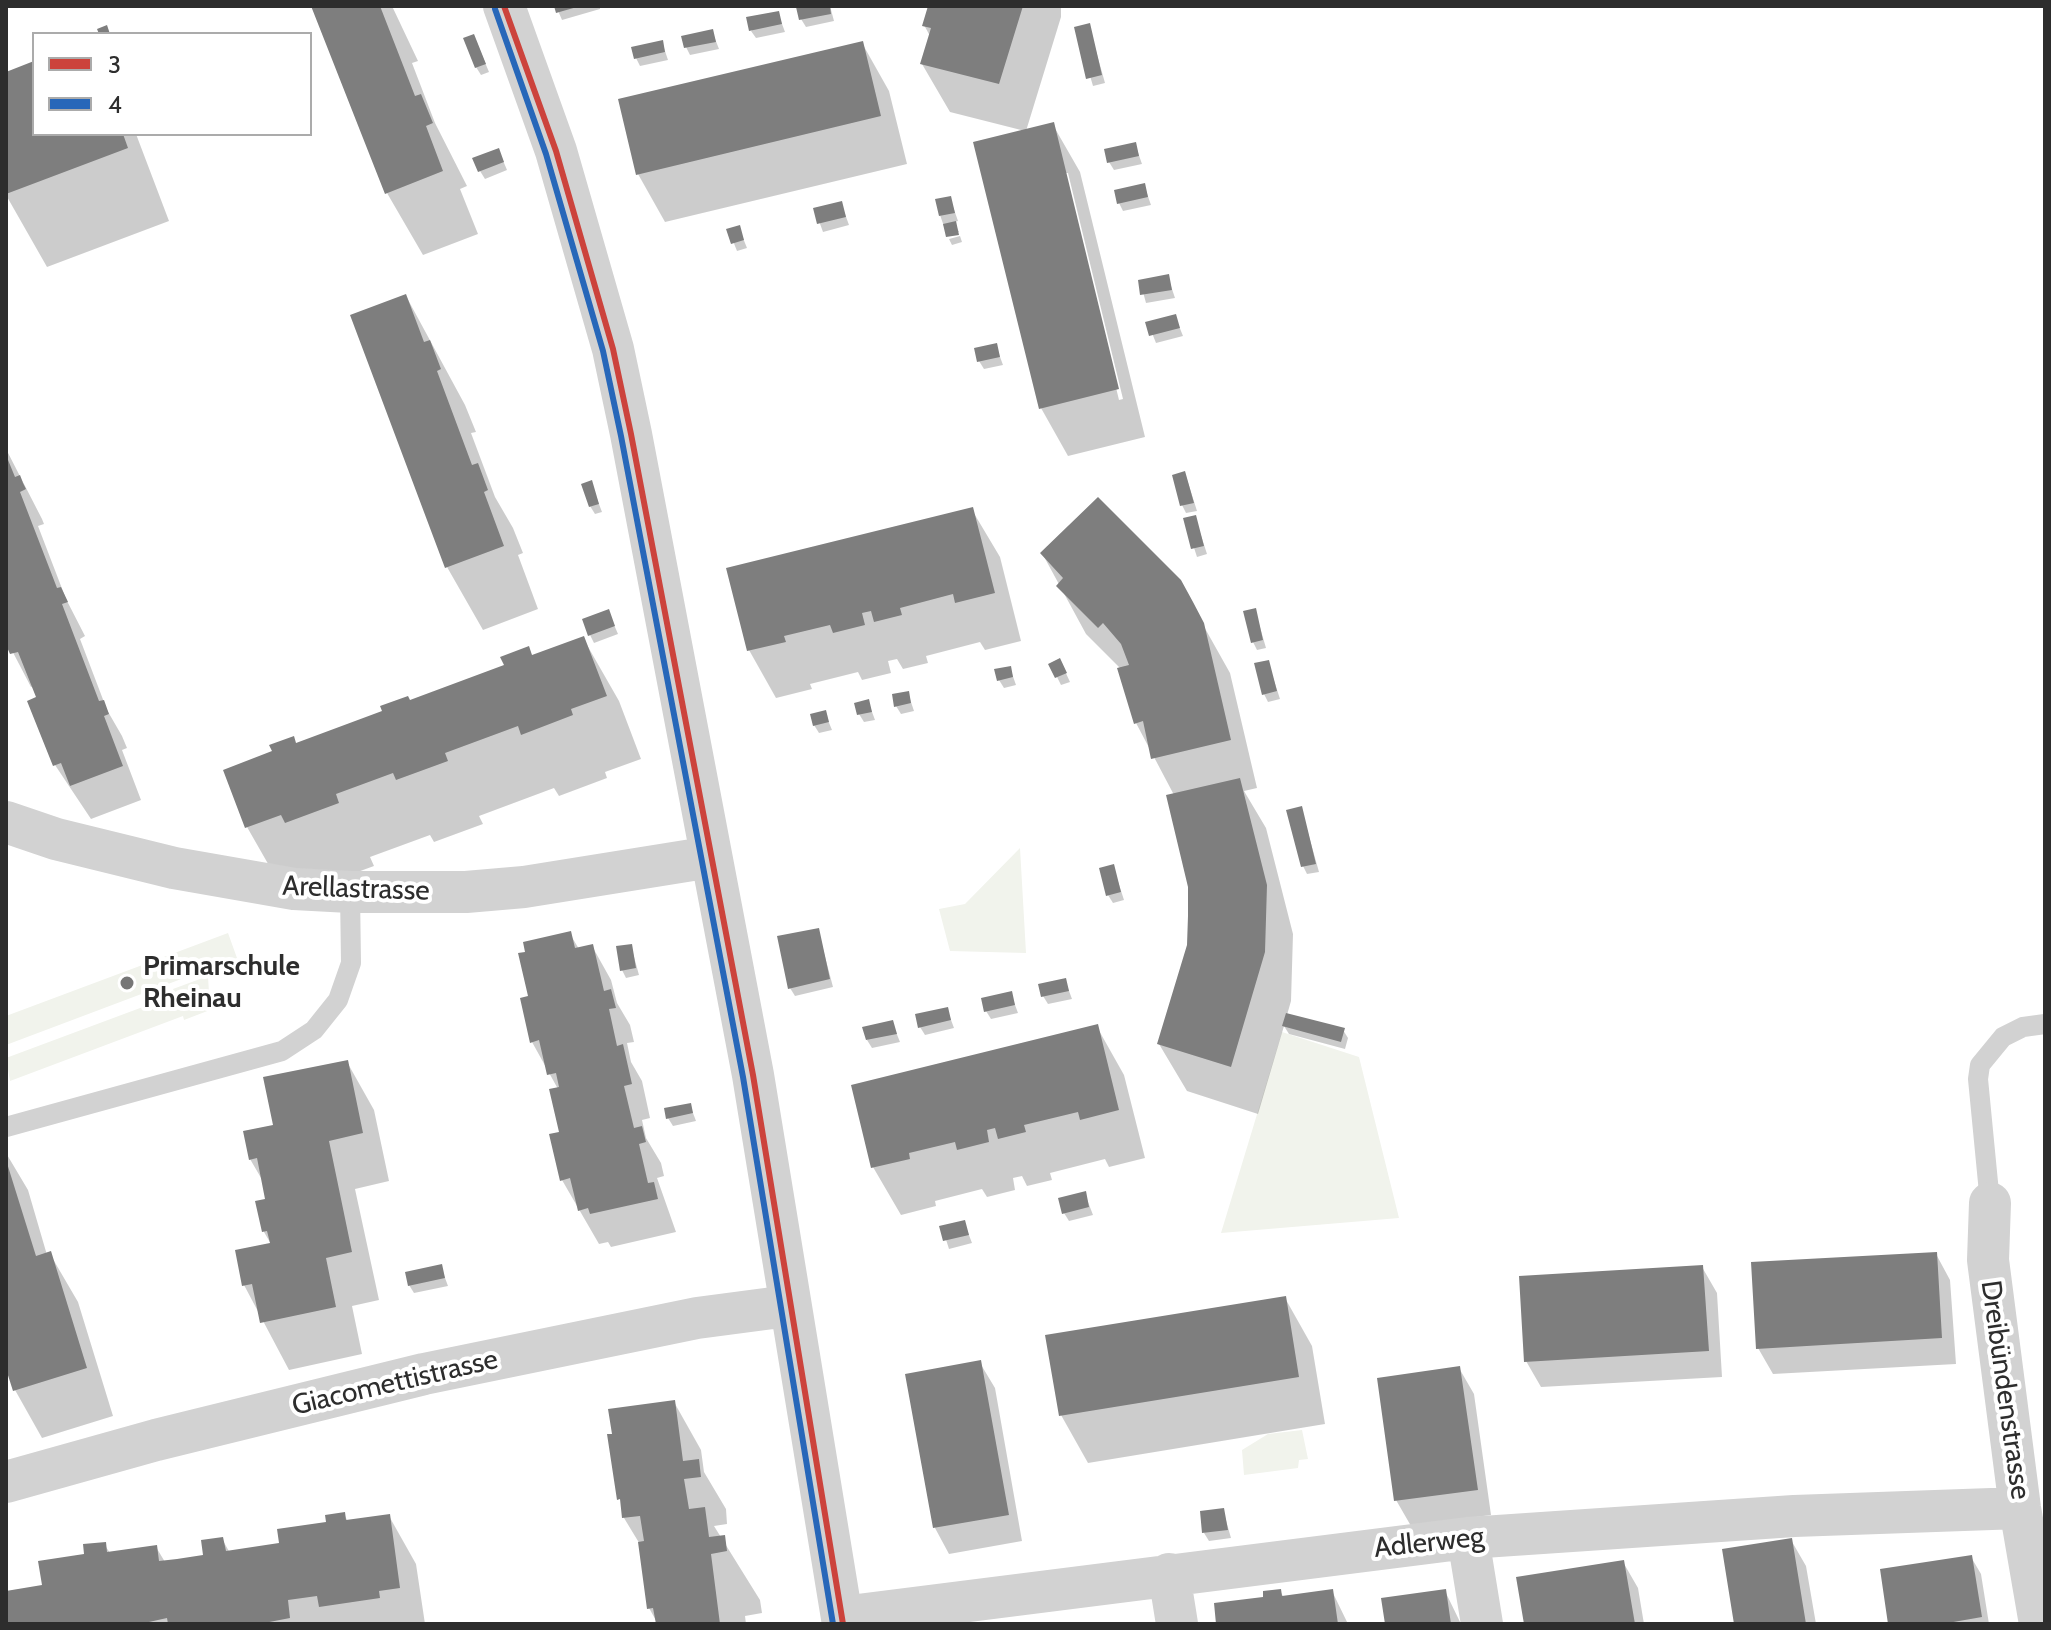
<!DOCTYPE html>
<meta charset="utf-8">
<style>
body{margin:0}
#map{position:relative;width:2051px;height:1630px;overflow:hidden;background:#fff;font-family:Cabin,sans-serif}
canvas{display:block}
.frame{position:absolute;inset:0;border:8px solid #2d2d2d;pointer-events:none}
.legend{position:absolute;left:32px;top:32px;width:280px;height:104px;box-sizing:border-box;background:#fff;border:2px solid #ababab;margin:0;padding:10px 14px;list-style:none;font-size:24px;color:#2d2d2d}
.legend li{display:flex;align-items:center;gap:16px;height:40px}
.legend b{width:40px;border:2px solid #ababab}
</style>
<div id="map">
<canvas width="2051" height="1630"></canvas>
<div class="frame"></div>
<ul class="legend">
<li><b style="height:10px;background:#cc433c"></b>3</li>
<li><b style="height:10px;background:#2767b9"></b>4</li>
</ul>
</div>
<script>
const ctx = document.querySelector('canvas').getContext('2d');
ctx.lineJoin = 'round';
function paint(path, color) { ctx.fillStyle = color; ctx.fill(path, 'evenodd'); }
const toPath = rows => new Path2D(rows.map(r => 'M' + r).join(''));
function strokePath(path, color, width, dash) { ctx.strokeStyle = color; ctx.lineWidth = width; ctx.lineCap = dash ? 'butt' : 'round'; ctx.setLineDash(dash || []); ctx.stroke(path); }
function write(font, color, halo, rows, align = 'center') {
  ctx.font = font + ' Cabin,sans-serif'; ctx.lineWidth = 8; ctx.setLineDash([]); ctx.textBaseline = 'middle'; ctx.strokeStyle = halo; ctx.fillStyle = color; for (const [text, x, y, turn = 0] of rows) {
    ctx.save(); ctx.translate(x, y); ctx.rotate((+turn || 0) * Math.PI / 180); ctx.textAlign = isNaN(turn) ? turn : align; if (halo) ctx.strokeText(text, 0, 0); ctx.fillText(text, 0, 0); ctx.restore();
  }
}
const green = toPath([
 [1020,848,1026,953,950,951,939,909,965,904],
 [228,933,237,958,6,1045,6,1016],
 [208,976,210,1010,184,1020,183,1016,10,1081,6,1058,175,995,173,989],
 [1282,1032,1359,1057,1399,1218,1221,1233],
 [1302,1430,1308,1459,1299,1460,1298,1468,1244,1475,1242,1450,1268,1434]
]);
const shadow = toPath([
 [314,6,392,6,418,61,412,63,435,123,467,186,460,189,478,234,423,255,387,193],
 [556,6,600,6,600,9,562,20],
 [810,6,830,6,834,21,806,27,801,19],
 [930,6,1061,6,1061,17,1026,131,1053,125,1080,172,1145,437,1068,456,1041,408,1025,131,950,112,922,64,930,36,924,25],
 [1064,173,1068,173,1123,399,1119,400],
 [778,13,785,32,756,38,751,31],
 [1089,26,1105,83,1093,86,1076,28],
 [712,31,719,49,690,55,686,47],
 [474,36,489,72,481,75,476,67],
 [662,42,668,60,640,66,636,58],
 [862,43,889,91,907,164,665,222,638,174],
 [34,63,34,134,136,134,169,221,47,267,6,195,6,74],
 [1135,144,1142,164,1114,170,1109,162],
 [502,158,507,170,485,179,480,171],
 [1144,185,1151,205,1123,211,1119,203],
 [950,198,958,221,954,222,959,232,947,235,940,215],
 [841,203,849,225,823,232,815,210],
 [739,228,747,248,737,251,729,231],
 [960,236,962,242,952,245,949,239],
 [1168,277,1175,298,1146,303,1140,281],
 [406,296,465,405,476,432,471,433,495,497,513,528,523,553,518,555,538,609,483,630,447,567],
 [1175,316,1183,336,1156,343,1148,323],
 [996,346,1003,365,984,369,979,361],
 [6,449,42,519,44,524,38,526,66,599,85,636,80,639,107,710,122,736,127,748,122,750,141,800,91,819,55,765,34,686,31,687,6,639],
 [1185,473,1197,511,1186,513,1182,505],
 [591,483,602,512,595,514,590,506],
 [972,510,1000,557,1021,641,985,650,980,642,926,656,928,663,903,669,897,659,888,661,891,673,862,680,858,672,810,684,812,689,776,698,749,650],
 [1195,517,1207,554,1197,557,1185,520],
 [1042,553,1179,582,1230,673,1257,788,1244,791,1266,828,1293,934,1291,1001,1287,1015,1343,1030,1348,1038,1345,1049,1289,1034,1284,1026,1258,1114,1187,1091,1159,1044,1189,945,1190,887,1174,795,1136,723,1120,668,1086,634],
 [1255,610,1266,648,1257,650,1253,642],
 [612,620,618,634,594,643,590,635],
 [583,638,619,701,641,759,605,772,607,778,559,796,554,788,479,816,483,824,434,842,430,835,370,857,374,866,322,885,283,890,247,827,226,771],
 [1268,662,1280,699,1268,702,1264,694],
 [1051,665,1064,669,1070,682,1061,685],
 [1010,668,1016,685,1004,688,999,680],
 [908,693,914,711,901,714,896,706],
 [868,701,875,720,864,722,859,714],
 [825,713,832,730,819,733,814,725],
 [1301,808,1319,872,1307,874,1303,866],
 [1113,866,1124,900,1113,903,1108,895],
 [818,930,833,987,795,996,790,988],
 [570,934,579,949,592,946,611,980,617,1003,630,1025,634,1042,627,1043,631,1062,642,1081,650,1118,642,1120,646,1138,661,1163,664,1176,657,1178,676,1232,611,1247,608,1242,599,1244,562,1180,558,1089,532,1042,531,997],
 [631,946,639,975,626,978,622,970],
 [1065,980,1072,999,1048,1004,1043,996],
 [1011,994,1018,1013,991,1019,986,1011],
 [947,1009,954,1028,925,1035,920,1027],
 [892,1022,900,1042,872,1048,867,1040],
 [1097,1027,1124,1075,1145,1158,1109,1167,1105,1159,1050,1173,1052,1180,1027,1186,1022,1176,1013,1178,1015,1190,987,1197,982,1189,935,1201,936,1206,901,1215,873,1167],
 [347,1062,374,1110,389,1181,355,1189,379,1300,352,1306,362,1354,289,1370,244,1285,271,1244,264,1232,268,1200,264,1183,250,1159,275,1126],
 [690,1105,696,1121,673,1126,668,1118],
 [6,1153,28,1190,47,1255,50,1254,78,1302,113,1416,42,1438,15,1390,6,1362],
 [1085,1194,1093,1215,1069,1221,1064,1213],
 [964,1222,972,1243,949,1249,942,1227],
 [1936,1254,1950,1280,1956,1364,1773,1374,1758,1348],
 [441,1267,448,1286,414,1293,409,1285],
 [1702,1267,1717,1293,1722,1377,1541,1387,1526,1361],
 [1285,1298,1312,1346,1325,1424,1088,1463,1061,1415],
 [980,1363,995,1388,1022,1541,949,1554,935,1528],
 [1459,1368,1474,1394,1491,1515,1411,1526,1396,1500],
 [674,1402,701,1450,704,1472,726,1509,727,1524,714,1526,760,1600,762,1613,745,1616,746,1624,658,1624,649,1608,641,1546,624,1518,610,1436],
 [1223,1510,1231,1538,1209,1541,1204,1533],
 [344,1514,348,1522,389,1516,416,1564,425,1624,6,1624,6,1593,44,1587,104,1544,110,1553,156,1547,165,1562,205,1557,222,1539,230,1553,281,1545],
 [1791,1540,1806,1566,1816,1624,1736,1624],
 [1971,1557,1981,1574,1989,1624,1891,1624],
 [1623,1562,1638,1588,1644,1624,1526,1624],
 [1280,1591,1284,1598,1332,1591,1348,1624,1218,1624],
 [1445,1591,1461,1624,1387,1624]
]);
const building = toPath([
 [311,6,380,6,415,96,421,94,433,123,426,126,443,171,385,194],
 [554,6,577,6,577,7,556,13],
 [800,6,830,6,831,14,799,20,796,7],
 [928,6,1023,6,999,84,920,64,931,28,922,26],
 [779,11,782,24,749,31,746,17],
 [1090,23,1102,75,1086,79,1074,27],
 [107,25,110,34,99,34,97,29],
 [713,29,716,42,684,48,681,36],
 [474,34,486,64,475,68,463,38],
 [663,40,665,52,634,59,631,47],
 [863,41,881,116,636,175,618,99],
 [34,61,34,134,123,134,128,148,6,194,6,72],
 [1054,122,1119,389,1039,409,973,142],
 [1136,142,1139,156,1107,163,1104,149],
 [499,148,504,162,478,172,472,158],
 [1145,183,1148,197,1117,204,1114,190],
 [951,196,955,213,939,216,935,199],
 [842,201,846,217,817,224,813,208],
 [956,221,959,235,946,237,943,224],
 [740,225,744,240,731,244,726,229],
 [1169,274,1172,290,1140,295,1138,280],
 [406,294,424,342,430,340,441,369,437,371,472,465,478,463,488,490,484,492,504,546,445,568,350,315],
 [1176,314,1180,328,1149,336,1145,322],
 [997,343,1000,357,977,362,974,348],
 [6,455,15,477,20,475,23,483,26,489,20,492,57,588,61,587,68,602,62,604,99,701,104,700,109,714,104,716,123,766,70,786,61,763,53,766,27,701,36,697,18,652,10,654,6,645],
 [1185,471,1194,503,1180,506,1172,475],
 [592,480,599,504,589,507,581,484],
 [1098,497,1181,580,1193,602,1204,623,1231,740,1151,759,1143,721,1134,724,1117,668,1129,665,1121,644,1103,623,1098,628,1056,586,1063,578,1040,553],
 [973,507,995,593,955,603,953,594,900,608,902,615,874,622,871,611,862,613,865,625,833,633,830,625,784,636,786,642,747,651,726,568],
 [1196,515,1204,546,1191,549,1183,518],
 [1256,608,1263,640,1251,643,1243,611],
 [609,609,615,626,588,636,582,619],
 [584,636,607,696,571,709,573,715,521,735,518,726,445,753,448,761,396,780,393,773,336,794,339,803,285,823,281,815,245,828,223,770,272,751,269,745,294,736,296,743,382,711,380,706,408,696,410,700,504,665,500,657,529,646,532,655],
 [1060,658,1067,673,1055,678,1048,664],
 [1269,660,1277,691,1262,695,1254,663],
 [1011,666,1013,677,997,681,994,669],
 [909,691,911,703,894,707,892,694],
 [869,699,872,712,857,715,854,703],
 [826,710,829,722,813,726,810,714],
 [1240,778,1267,885,1265,952,1231,1067,1157,1044,1187,945,1188,916,1188,887,1166,795],
 [1302,806,1316,864,1301,867,1286,810],
 [1114,864,1121,892,1106,896,1099,868],
 [819,928,830,979,788,989,777,936],
 [571,931,575,948,593,944,604,991,611,989,616,1008,609,1009,617,1046,623,1044,632,1084,624,1086,634,1128,642,1126,646,1142,639,1144,648,1183,654,1182,658,1199,590,1214,588,1208,578,1211,570,1178,560,1181,549,1134,559,1132,549,1089,559,1087,556,1073,547,1075,539,1040,530,1043,520,998,528,996,518,953,525,952,523,942],
 [632,944,636,968,620,971,616,946],
 [1066,978,1069,991,1041,997,1038,984],
 [1012,991,1015,1005,984,1012,981,998],
 [948,1007,951,1020,918,1028,915,1014],
 [1286,1013,1345,1028,1341,1042,1282,1026],
 [893,1020,897,1034,866,1040,862,1027],
 [1098,1024,1119,1110,1080,1120,1078,1112,1024,1125,1026,1132,998,1139,995,1128,987,1130,989,1142,957,1150,955,1142,909,1153,910,1159,871,1168,851,1085],
 [348,1060,363,1133,329,1141,352,1252,326,1258,336,1307,260,1323,252,1284,242,1286,235,1250,270,1243,267,1231,262,1232,255,1201,265,1199,257,1158,249,1160,243,1131,273,1125,263,1077],
 [691,1103,693,1113,666,1119,664,1108],
 [6,1160,36,1256,51,1251,87,1368,13,1391,6,1369],
 [1086,1191,1089,1207,1062,1214,1058,1198],
 [965,1220,969,1235,943,1241,939,1226],
 [1937,1252,1942,1338,1756,1349,1751,1262],
 [442,1264,445,1278,408,1286,405,1272],
 [1703,1265,1709,1351,1524,1362,1519,1276],
 [1286,1296,1299,1377,1059,1416,1045,1335],
 [981,1360,1009,1515,933,1528,905,1374],
 [1460,1366,1478,1490,1394,1501,1377,1378],
 [675,1400,683,1461,699,1459,701,1477,684,1479,689,1509,705,1507,709,1537,725,1535,727,1551,711,1554,720,1624,656,1624,653,1608,647,1609,638,1542,644,1541,640,1516,622,1518,620,1499,617,1500,607,1434,612,1434,608,1409],
 [1224,1508,1228,1530,1202,1533,1200,1511],
 [345,1512,346,1520,390,1514,400,1588,379,1591,380,1598,319,1607,317,1596,288,1600,290,1618,259,1624,168,1624,167,1618,140,1624,6,1624,6,1591,42,1585,38,1561,84,1554,83,1544,106,1542,107,1552,157,1545,159,1561,177,1559,203,1555,201,1540,223,1537,226,1551,279,1543,277,1529,326,1522,325,1515],
 [1792,1538,1806,1624,1734,1624,1722,1549],
 [1972,1555,1982,1617,1942,1624,1888,1624,1880,1569],
 [1624,1560,1635,1624,1524,1624,1516,1577],
 [1281,1589,1282,1596,1333,1589,1338,1624,1216,1624,1214,1603,1263,1597,1263,1591],
 [1446,1589,1451,1624,1385,1624,1381,1598]
]);
const lane = toPath([
 [6,1127,282,1051,314,1030,338,1000,351,963,350,892],
 [1990,1203,1978,1079,1980,1065,2003,1037,2023,1027,2045,1024]
]);
const street = toPath([
 [504,6,556,151,613,349,631,434,753,1075,843,1624],
 [6,822,56,839,174,868,294,889,350,892,466,892,524,887,711,857],
 [1990,1203,1988,1260,2020,1508,2040,1624],
 [6,1482,156,1440,424,1374,697,1318,788,1306],
 [1468,1538,1482,1624],
 [1169,1574,1177,1624],
 [842,1617,1468,1538,1794,1516,2020,1508]
]);
const bus1 = toPath([
 [504,6,556,151,613,349,631,434,753,1075,843,1624]
]);
const bus2 = toPath([
 [495,9,546,154,603,351,621,436,743,1077,833,1624]
]);
const markers = [
 [127,983,8,"#767676"]
];
const streetNames = [
 ["Arellastrasse",356,889,2],
 ["Giacomettistrasse",395,1383,-13],
 ["Dreibündenstrasse",2005,1390,82],
 ["Adlerweg",1429,1543,-6]
];
const poiNames = [
 ["Primarschule",143,967],
 ["Rheinau",143,999]
];
paint(green, '#f1f3ec');
paint(shadow, '#0003');
paint(building, '#7e7e7e');
strokePath(lane, '#d2d2d2', 20);
strokePath(street, '#d2d2d2', 42);
strokePath(bus1, '#cc433c', 6);
strokePath(bus2, '#2767b9', 6);
for (const [x, y, r, color] of markers) { const dot = new Path2D(); dot.arc(x, y, r, 0, 2 * Math.PI); ctx.fillStyle = color; ctx.fill(dot); strokePath(dot, '#fff', 3); }
write('28px', '#2d2d2d', '#fff', streetNames);
write('bold 28px', '#2d2d2d', '#fff', poiNames, 'left');
</script>
